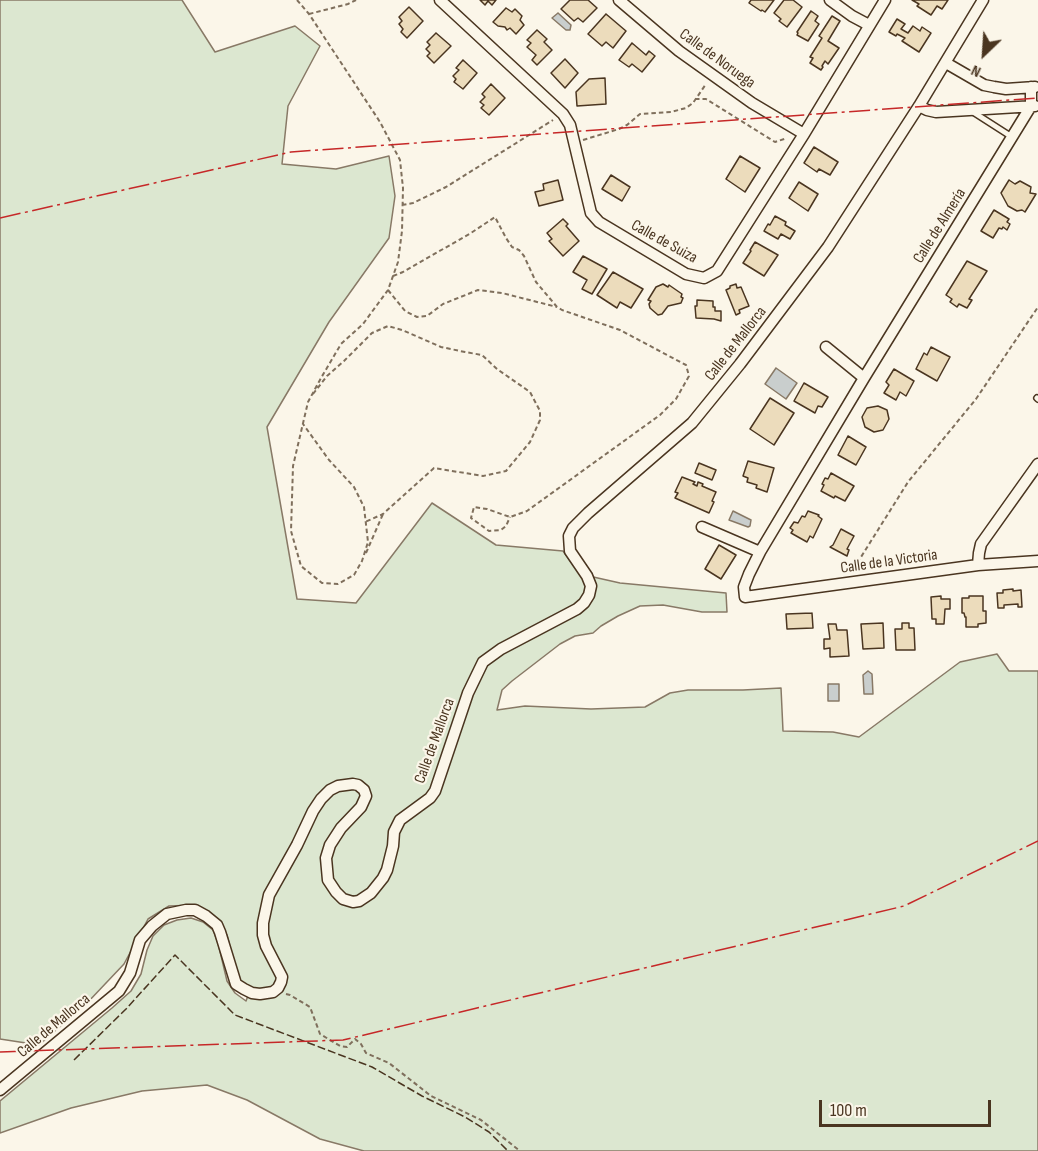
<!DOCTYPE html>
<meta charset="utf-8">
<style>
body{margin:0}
#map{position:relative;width:1038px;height:1151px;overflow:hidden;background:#fbf6e9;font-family:"Sofia Sans Condensed",sans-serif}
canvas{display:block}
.north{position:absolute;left:954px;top:24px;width:60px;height:60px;-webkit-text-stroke:4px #fbf6e9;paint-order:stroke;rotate:205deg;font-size:16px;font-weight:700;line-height:24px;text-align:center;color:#4a3520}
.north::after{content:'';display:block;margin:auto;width:21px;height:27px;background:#4a3520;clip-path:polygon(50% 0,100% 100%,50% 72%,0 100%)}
.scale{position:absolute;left:819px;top:1100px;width:172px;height:27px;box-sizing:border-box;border:3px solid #4a3520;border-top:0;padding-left:8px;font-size:18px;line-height:21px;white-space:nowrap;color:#4a3520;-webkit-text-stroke:4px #fbf6e9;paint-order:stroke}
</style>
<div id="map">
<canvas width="1038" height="1151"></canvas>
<div class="north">N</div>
<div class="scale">100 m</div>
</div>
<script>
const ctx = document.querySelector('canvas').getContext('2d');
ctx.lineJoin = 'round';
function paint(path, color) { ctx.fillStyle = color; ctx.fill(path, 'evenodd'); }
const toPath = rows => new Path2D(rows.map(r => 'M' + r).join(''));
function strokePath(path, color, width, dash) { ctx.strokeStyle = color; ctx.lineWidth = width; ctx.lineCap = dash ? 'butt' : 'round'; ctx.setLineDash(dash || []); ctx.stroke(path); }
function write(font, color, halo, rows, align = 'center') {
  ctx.font = font + ' "Sofia Sans Condensed",sans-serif'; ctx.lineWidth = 4.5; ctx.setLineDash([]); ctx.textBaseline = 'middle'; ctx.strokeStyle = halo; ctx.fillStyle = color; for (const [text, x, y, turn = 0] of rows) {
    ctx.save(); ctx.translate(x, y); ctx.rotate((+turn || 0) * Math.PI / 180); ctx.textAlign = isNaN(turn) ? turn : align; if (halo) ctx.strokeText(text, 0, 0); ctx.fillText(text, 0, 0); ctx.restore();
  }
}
const green = toPath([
 [0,0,182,0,215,52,295,26,320,46,288,106,282,164,336,169,389,156,395,196,389,238,329,322,267,427,297,599,356,603,432,503,496,545,563,551,580,574,620,583,726,593,727,612,702,612,663,605,640,606,618,616,601,626,593,633,575,636,560,644,512,681,502,690,497,710,525,706,591,709,645,707,670,693,688,690,743,690,781,688,783,731,833,732,859,737,960,662,997,654,1009,671,1038,671,1038,1151,364,1151,320,1139,247,1100,207,1085,142,1091,71,1108,0,1133,0,1101,112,1008,131,991,141,974,147,950,153,936,164,925,177,920,191,918,203,922,213,930,218,943,227,981,235,993,246,1001,251,988,238,980,227,935,211,916,196,905,169,906,148,919,124,964,88,1002,39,1045,0,1039,0,0]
]);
const water = toPath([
 [558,13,571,25,570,30,566,30,552,18,558,13],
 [776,368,797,383,786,399,765,384,776,368],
 [733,511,751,520,750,526,748,527,729,520,733,511],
 [868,671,872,674,873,694,864,694,863,675,868,671],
 [828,684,839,684,839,701,828,701,828,684]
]);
const building = toPath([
 [480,0,496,0,492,5,488,1,485,5,480,0],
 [570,0,588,0,597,8,583,22,578,18,574,21,561,9,570,0],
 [751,0,774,0,765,12,762,10,761,11,749,3,751,0],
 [784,0,793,0,802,7,787,27,779,21,781,19,774,13,784,0],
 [912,0,948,0,942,9,937,6,931,15,917,6,919,4,912,0],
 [409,7,423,21,407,38,401,32,403,29,399,24,402,21,399,17,409,7],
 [506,8,512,12,515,9,522,16,520,20,524,25,516,34,510,28,507,30,505,27,498,26,493,22,506,8],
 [811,11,818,16,815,21,819,24,808,41,797,35,798,33,797,32,811,11],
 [606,14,626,31,613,48,606,42,602,46,588,34,606,14],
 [832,16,840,21,828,41,839,48,828,64,825,61,822,66,823,67,821,70,810,63,813,58,810,57,822,38,819,36,832,16],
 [897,19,905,24,901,29,908,33,913,26,920,31,922,27,931,33,919,52,902,41,905,38,897,34,896,36,889,32,897,19],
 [537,30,547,39,544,42,552,50,537,65,532,60,536,55,527,47,531,43,527,40,537,30],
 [436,33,451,46,434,63,427,56,430,53,426,49,430,45,427,42,436,33],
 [632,43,646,55,649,51,655,56,642,72,632,64,629,67,619,60,632,43],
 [565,59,578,73,565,88,551,73,565,59],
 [463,60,477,73,463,89,454,82,456,79,453,76,459,70,456,68,463,60],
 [605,78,606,104,577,106,576,92,589,79,605,78],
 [491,84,505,98,489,115,481,108,484,105,480,102,485,97,482,94,491,84],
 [814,147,838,162,830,175,819,169,817,172,804,163,814,147],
 [740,156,760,168,745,192,726,179,740,156],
 [611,175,630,187,622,201,602,189,611,175],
 [558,180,563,200,539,206,535,192,544,190,543,184,558,180],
 [1009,180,1015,184,1020,181,1031,187,1030,193,1036,194,1025,212,1022,210,1017,211,1008,206,1001,193,1009,180],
 [799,182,818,194,808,211,789,198,799,182],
 [994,210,1009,219,1007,222,1010,224,1007,230,1003,227,1002,229,999,228,993,238,981,231,994,210],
 [775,216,786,222,785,225,795,231,790,239,781,234,778,239,764,231,768,224,770,225,775,216],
 [563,219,568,224,566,226,579,241,563,256,549,241,552,239,547,233,563,219],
 [755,242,778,255,764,276,743,263,751,251,750,250,755,242],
 [583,256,607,269,592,294,582,289,587,280,573,272,583,256],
 [967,261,987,271,969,299,972,300,967,308,959,304,957,307,950,302,952,299,946,295,967,261],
 [613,272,643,289,631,308,620,302,617,308,597,295,613,272],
 [663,284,668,287,669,285,682,294,681,297,683,298,681,303,668,306,662,314,658,315,650,308,649,304,651,301,648,300,656,287,663,284],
 [736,284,737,288,741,287,749,306,739,310,740,313,736,315,726,290,730,288,730,286,736,284],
 [697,300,713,301,713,307,715,307,715,311,721,311,721,321,714,319,696,318,695,306,697,306,697,300],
 [931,347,950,357,937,381,916,369,924,353,927,355,931,347],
 [894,369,914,381,906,396,900,392,896,400,884,393,889,385,886,382,894,369],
 [804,383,828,397,822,407,818,406,815,413,794,401,804,383],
 [770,398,794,413,774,445,750,429,770,398],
 [878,406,887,410,889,419,883,430,874,432,865,427,862,417,867,408,878,406],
 [848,436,866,447,856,465,838,455,848,436],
 [748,461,774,468,767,492,756,488,757,485,747,482,748,478,743,476,748,461],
 [699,463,716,470,712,480,695,473,699,463],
 [831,473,854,486,845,501,835,496,834,498,821,491,824,485,822,484,825,478,828,479,831,473],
 [682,477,695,482,693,484,697,486,698,482,703,484,702,486,716,492,712,501,714,502,709,513,675,498,678,493,675,492,682,477],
 [808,511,819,515,818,516,822,519,813,538,810,536,807,542,791,533,793,530,790,528,794,522,798,523,802,516,805,517,808,511],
 [841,529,854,536,847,549,849,550,847,556,830,547,833,545,841,529],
 [719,545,736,555,721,579,705,569,719,545],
 [1013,589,1013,591,1021,590,1022,607,1018,607,1018,604,1004,605,1004,608,998,608,997,593,1003,593,1003,590,1013,589],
 [941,596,941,599,950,599,950,609,945,609,944,624,936,624,936,619,932,619,931,597,941,596],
 [969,596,983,596,983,611,986,611,986,623,978,624,978,627,966,627,966,617,965,617,964,613,962,613,962,598,969,598,969,596],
 [812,613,813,628,787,629,786,614,812,613],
 [883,623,884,648,863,649,861,624,883,623],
 [902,623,909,623,909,628,914,628,915,650,896,650,895,629,902,629,902,623],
 [828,624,836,624,837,630,847,630,849,656,830,657,830,648,824,649,824,639,830,639,828,624]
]);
const path = toPath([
 [297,0,309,14,380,122,400,160,403,188,402,231,398,262,388,290,363,324,341,344,321,378,308,402,293,466,291,531,301,566,322,583,338,584,354,575,362,561,368,542,364,507,354,487,329,460,303,424],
 [309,14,348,4,356,0],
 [695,99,706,99,775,142,787,138],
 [583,140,619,129,627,125,640,114,671,112,686,108,693,103,706,84],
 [402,205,413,203,446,187,553,120],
 [393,276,403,272,471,233,495,217,506,238,512,247,519,250,524,256,536,282,557,307,562,310,620,330,686,365,689,376,676,399,660,415,527,511,510,517,487,509,474,507,471,518,489,531,501,530,506,526,510,517],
 [388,290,405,311,417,317,427,316,443,304,478,290,502,293,557,307],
 [313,394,327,376,344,361,372,333,388,326,402,330,441,347,465,352,482,355,497,369,530,392,540,411,540,420,530,442,506,471,483,476,434,468,383,514,365,522],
 [366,553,383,514],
 [857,570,856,565,908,482,976,399,1038,307],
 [286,994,290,995,310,1007,320,1034,340,1046,347,1047,355,1039,361,1044,366,1053,389,1063,431,1096,481,1120,520,1151]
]);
const lane = toPath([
 [973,112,1012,137],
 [1037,398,1038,399]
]);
const street = toPath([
 [440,0,563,114,570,125,591,213,599,222,686,274,704,278,717,271,804,134,885,0],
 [619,0,679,51,752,103,804,134],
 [830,0,852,16,869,25],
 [946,63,984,85,994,87,1006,89,1035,87],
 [1031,87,1031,106,864,378,760,552,749,574,744,587,745,597,978,565,1038,561],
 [919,106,927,110,936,112,1035,106],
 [826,347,864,378],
 [702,527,760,552],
 [978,565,979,553,981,544,1038,464],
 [0,1090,119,991,130,973,140,940,152,926,167,914,186,910,195,910,206,916,217,925,220,932,236,984,244,989,252,993,260,994,273,992,278,988,281,982,282,977,266,946,263,935,263,923,269,895,297,845,313,811,321,799,330,790,338,786,353,784,358,785,364,790,366,796,361,807,341,828,330,845,326,858,328,880,336,892,343,899,353,902,359,901,371,893,383,878,387,870,393,846,394,832,400,820,430,798,435,791,468,693,483,662,501,649,577,609,584,603,589,595,591,586,587,576,570,551,569,536,573,528,588,513,692,423,740,364,828,247,919,106,983,0]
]);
const fence = toPath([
 [74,1060,126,1009,175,955,235,1015,372,1067,422,1096,465,1117,489,1132,508,1151]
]);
const power = toPath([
 [0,218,291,152,1038,98],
 [0,1052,343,1040,904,906,1038,841]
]);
const streetNames = [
 ["Calle de Noruega",717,59,36],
 ["Calle de Almería",940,226,-58],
 ["Calle de Suiza",664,242,29],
 ["Calle de Mallorca",736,344,-52],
 ["Calle de la Victoria",889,562,-8],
 ["Calle de Mallorca",435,741,-70],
 ["Calle de Mallorca",54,1026,-40]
];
paint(green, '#dce7d0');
strokePath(green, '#887966', 1.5);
paint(water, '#c9cecd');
strokePath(water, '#887966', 1.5);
paint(building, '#ecdcbc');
strokePath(building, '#4a3520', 1.5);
strokePath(lane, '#4a3520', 8);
strokePath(street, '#4a3520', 13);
strokePath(path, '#7f6f5c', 2, [4.5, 3]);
strokePath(lane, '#fbf6e9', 5);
strokePath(street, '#fbf6e9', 10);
strokePath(fence, '#4a3520', 1.5, [8, 3]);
strokePath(power, '#c62828', 1.5, [21, 4.5, 3, 4.5]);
write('16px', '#4a3520', '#fbf6e9', streetNames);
</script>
